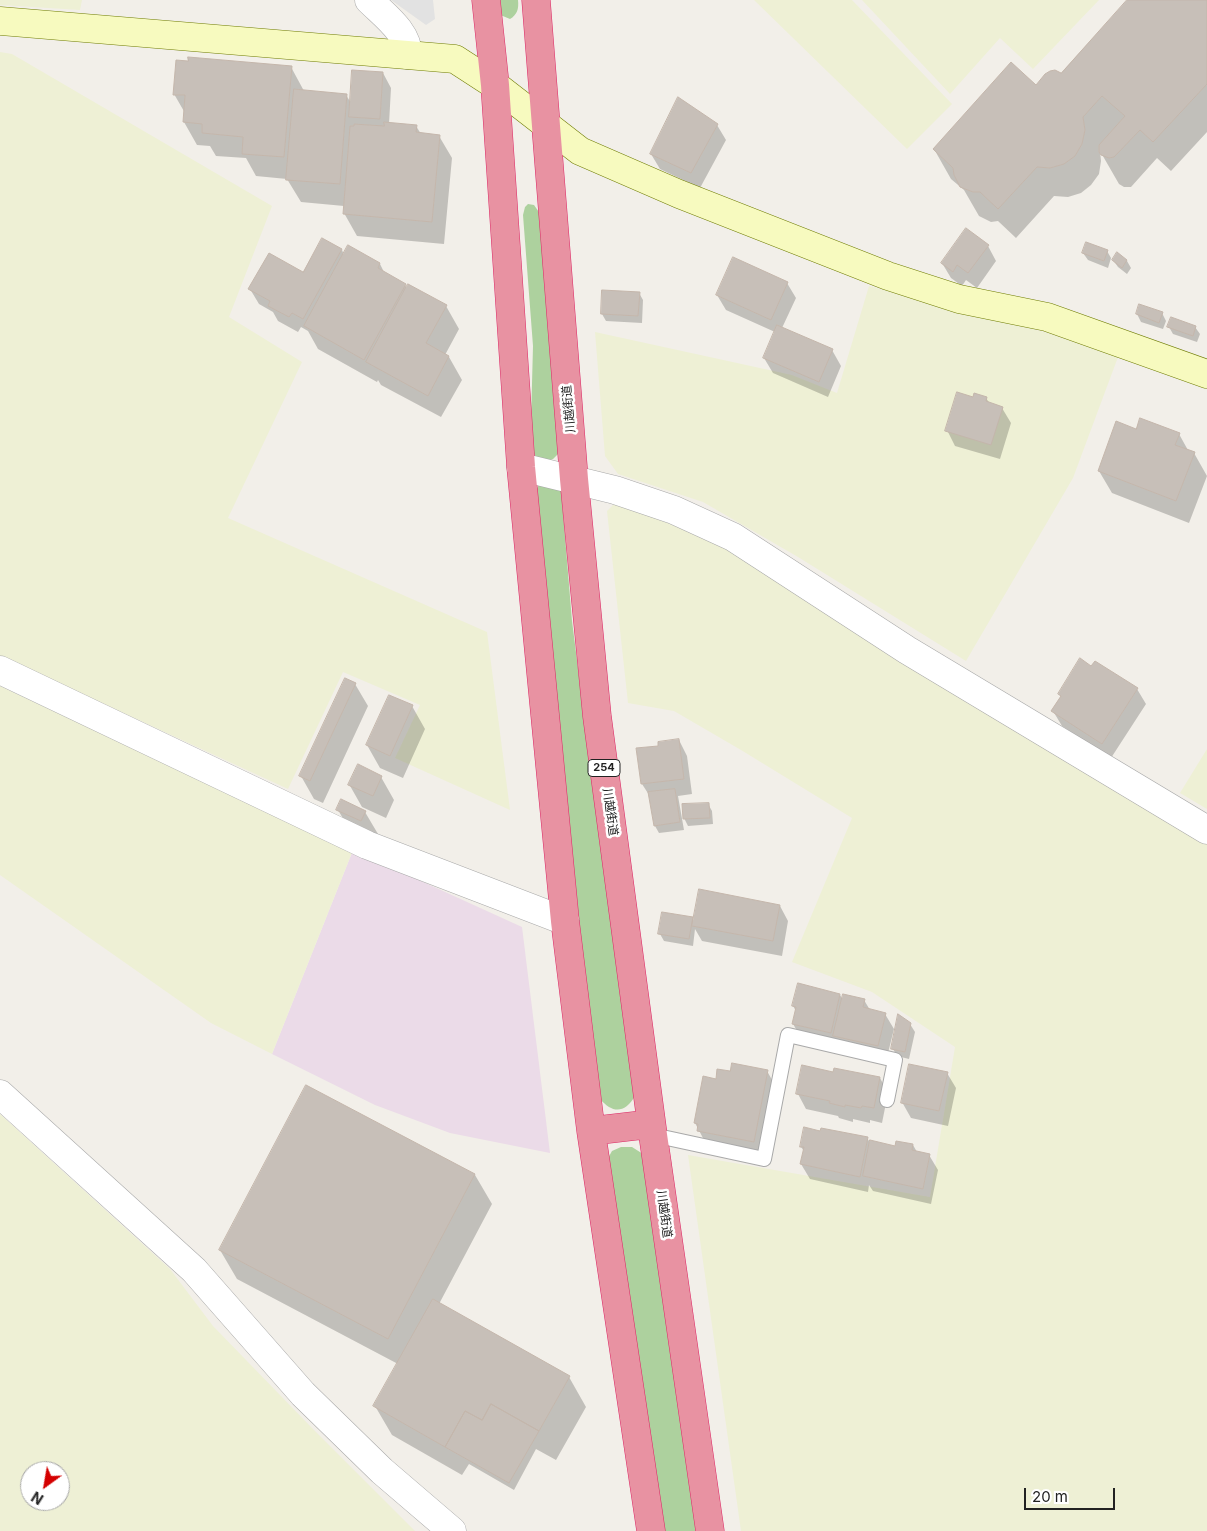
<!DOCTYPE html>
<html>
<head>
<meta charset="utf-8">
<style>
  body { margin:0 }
  #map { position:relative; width:1207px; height:1531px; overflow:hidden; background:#f2efe9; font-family:Inter,sans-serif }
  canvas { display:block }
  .north { position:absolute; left:20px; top:1461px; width:50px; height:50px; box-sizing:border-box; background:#fff; border:1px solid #a7a7a7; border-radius:50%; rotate:212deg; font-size:14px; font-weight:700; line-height:20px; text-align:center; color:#222 }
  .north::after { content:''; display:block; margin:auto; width:18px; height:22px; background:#d40000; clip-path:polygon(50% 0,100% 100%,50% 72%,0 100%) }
  .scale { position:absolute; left:1024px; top:1488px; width:91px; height:22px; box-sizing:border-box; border:2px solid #222; border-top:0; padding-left:6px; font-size:15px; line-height:18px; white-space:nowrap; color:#222; -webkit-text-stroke:4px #fff; paint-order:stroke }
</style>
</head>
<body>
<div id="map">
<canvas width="1207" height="1531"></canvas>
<div class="north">N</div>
<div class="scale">20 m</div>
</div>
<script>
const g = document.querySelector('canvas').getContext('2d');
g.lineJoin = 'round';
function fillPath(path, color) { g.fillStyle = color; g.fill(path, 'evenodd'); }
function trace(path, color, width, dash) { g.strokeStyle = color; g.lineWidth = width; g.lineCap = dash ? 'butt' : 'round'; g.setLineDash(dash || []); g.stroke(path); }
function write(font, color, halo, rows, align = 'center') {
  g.font = font + ' Inter,"Noto Sans JP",sans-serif'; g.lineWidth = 5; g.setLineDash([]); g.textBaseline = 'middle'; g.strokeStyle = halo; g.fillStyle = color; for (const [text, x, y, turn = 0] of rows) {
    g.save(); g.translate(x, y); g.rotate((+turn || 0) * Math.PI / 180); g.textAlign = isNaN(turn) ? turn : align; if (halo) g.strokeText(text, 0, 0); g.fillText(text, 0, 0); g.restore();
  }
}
fillPath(new Path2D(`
  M353,850L522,927L550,1153L450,1133L375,1105L272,1054Z`), '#ebdbe8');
fillPath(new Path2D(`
  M0,0H82L80,10L0,5Z
  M754,0H852L952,104L907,149Z
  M862,0H1099L1033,69L1000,38L950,94Z
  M0,52L12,54L272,206L229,317L302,362L228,518L487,632L510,810L395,758L420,705L343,672L288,789L0,656Z
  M869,286L1048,333L1118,357L1073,478L966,661L798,557L703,502L618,474L605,456L595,332L792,375L837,393Z
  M617,501L721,546L771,575L1207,844V1531H741L688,1155L930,1197L955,1047L872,992L792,962L852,818L741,750L674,711L628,703L607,511Z
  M0,686L353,850L272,1054L211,1023L0,875Z
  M1207,749V809L1180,793Z
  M0,1114L170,1269L213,1326L312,1428L415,1531H0ZM30,1471H60V1501H30Z`), '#eef0d5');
fillPath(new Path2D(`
  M495,0H518C519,9 517,15 510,19L498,14Z
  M528,204L534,205L541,215L559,453L553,459L545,462L537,458L531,451V421L533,346L523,215L525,207Z
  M545,482L561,488L572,621L590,762L635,1096C625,1113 613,1114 600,1099L586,988L535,494L538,486Z
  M621,1147H632L643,1154L697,1531H664L607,1160L612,1151Z`), '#add19e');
fillPath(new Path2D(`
  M391,0H433L435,19L426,25Z`), '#e2e2e2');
fillPath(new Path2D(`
  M1129,0H1207V132L1171,171L1157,158L1131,187H1124L1119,184L1100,151L1101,161L1099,174L1091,185L1081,193L1068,197L1054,196L1016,238L998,221L991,222L979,216L964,190L951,179L934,149L1036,87L1061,74Z
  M291,67L304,91L346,95L351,103L383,73L391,88L389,124L416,126L421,134L439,136L452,158L444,244L357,236L344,213V206L301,202L287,179L256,176L246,158L216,156L210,146L197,145L184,122L185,113L174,94Z
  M717,125L726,140L700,188L660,169L651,154Z
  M988,246L996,261L977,288L966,280L962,286L951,278L942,263Z
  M342,250L344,255L380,264L385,274L405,285L407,288L446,306L459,329L445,355L449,357L462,380L441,417L381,385L378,380L377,382L318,349L308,331L301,327L298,332L278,321L273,312L259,304L250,289L303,273Z
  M1107,251L1111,258L1108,268L1088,260L1083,253Z
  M1117,254L1127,261L1131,268L1127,274L1118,267L1113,260Z
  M787,283L796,298L782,328L832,350L841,366L828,397L773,373L764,358L775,332L726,310L717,295Z
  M639,293L643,300L642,323L606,321L602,314Z
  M1162,313L1166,321L1163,329L1141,322L1137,314Z
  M1169,327H1195L1200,334L1197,342L1173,334Z
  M986,398L990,404L1002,408L1011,423L1000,459L955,446L947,430L974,399Z
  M1137,430L1179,434L1189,452L1194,453L1207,476L1189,523L1112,493L1099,471Z
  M1091,667L1137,689L1146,704L1111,758L1062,726L1053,711L1061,697L1059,694Z
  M355,684L368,706L323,803L314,799L301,776Z
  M412,706L425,729L403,778L380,768L367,745Z
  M679,740L687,756L692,794L678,796L684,830L659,833L655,826L651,798L642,784L659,747Z
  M381,777L394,800L386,818L362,807L349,784Z
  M708,804L712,811L713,824L688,826L684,818Z
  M338,810L365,812L378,834L374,843L351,832Z
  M780,906L788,921L782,956L702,941L695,929L693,946L664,941L660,934L692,918L694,923Z
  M840,995L843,1000H864L870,1010L885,1014L894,1029L886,1061L802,1039L793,1024L796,1011L793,1006Z
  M910,1024L915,1032L909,1059L897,1056L893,1049Z
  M767,1071L780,1094L767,1164L711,1153L695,1123L731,1073Z
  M834,1073L880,1078L888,1093L882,1123L870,1120V1123L853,1119V1122L839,1118L838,1116L806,1109L798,1094Z
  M947,1073L956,1088L948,1126L911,1118L902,1102Z
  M867,1138L871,1144L896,1147L913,1145L917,1152L929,1155L938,1170L931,1204L873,1191L869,1185L868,1192L810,1179L801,1164L804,1151L801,1147Z
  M475,1175L492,1204L439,1304L569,1377L586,1407L556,1460L536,1449L514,1490L469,1464L462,1475L392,1435L375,1406L398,1364L237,1279L220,1250Z`), '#0003');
const building = new Path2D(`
  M1127,0H1207V84L1153,142L1140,130L1114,157L1109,158L1101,155L1099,152V145L1125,116L1102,96L1083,117L1085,130L1082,144L1075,156L1064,164L1050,168L1037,167L998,209L980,192H973L960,187L954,175L953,168L933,149L1011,62L1036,85L1045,74L1050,71L1055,70L1061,73Z
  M188,57L292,66L284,157L242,154L243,137L202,133V124L183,122L185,95H173L176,60L188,61Z
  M352,70L383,72L380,119L349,117Z
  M294,89L347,94L340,184L286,180Z
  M678,97L718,124L691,173L650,154Z
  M384,122L417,125L416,132L440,135L432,222L343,214L350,126H354V124L384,126Z
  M966,228L989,245L968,273L957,265L953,272L941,263Z
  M322,238L342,249L303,319L292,313L289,317L268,306L270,301L248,289L269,253L303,272Z
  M1086,242L1108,250L1104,261L1082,253Z
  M348,245L380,263L378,268L406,284L364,360L304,326Z
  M1117,252L1127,260L1122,268L1112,260Z
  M733,257L788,282L771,320L716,295Z
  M408,284L447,305L426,343L449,356L428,396L366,362Z
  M602,290L640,292L638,316L601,314Z
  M1139,304L1163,312L1159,323L1136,314Z
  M1171,317L1196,326L1193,336L1167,327Z
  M777,325L833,349L819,382L763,358Z
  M957,392L973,397L974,393L987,397L986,401L1003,407L991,445L945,431Z
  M1140,418L1180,433L1175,445L1195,452L1176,501L1098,471L1116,421L1136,429Z
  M1080,658L1091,666L1095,661L1138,688L1102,744L1051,711L1061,696L1058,694Z
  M345,678L356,683L310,781L299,776Z
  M389,695L413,705L390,756L366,745Z
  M679,739L684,779L641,784L636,748L658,746V742Z
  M358,764L382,776L373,796L348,785Z
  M675,789L680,822L654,826L648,792Z
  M341,799L366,811L361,821L336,810Z
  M709,803L710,818L683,819L682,804Z
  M699,889L780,905L773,941L692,926Z
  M662,912L693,917L689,939L658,934Z
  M798,983L840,994L831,1033L792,1024L796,1007L792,1006Z
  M843,994L865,999L863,1007L886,1013L878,1046L833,1036Z
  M898,1014L911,1023L905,1052L891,1049Z
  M732,1063L768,1070L754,1142L697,1131L698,1124L694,1123L703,1076L716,1079L717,1069L730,1071Z
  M909,1064L948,1072L939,1111L901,1103Z
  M802,1065L833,1072L834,1068L880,1077L874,1108L862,1106L861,1108L845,1105V1107L829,1103L830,1101L796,1094Z
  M306,1085L475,1174L388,1339L219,1250Z
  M804,1127L820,1131L821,1128L868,1137L860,1177L800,1164L804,1147H800Z
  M870,1140L895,1146L896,1141L913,1144L912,1150L930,1154L923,1189L863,1176Z
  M433,1299L570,1376L539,1431L491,1404L482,1420L465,1411L445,1447L373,1406Z
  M491,1404L539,1431L509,1483L445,1447L465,1411L482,1420Z`);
fillPath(building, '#c7bfb8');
trace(building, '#c4b6ab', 1);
const lane = new Path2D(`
  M653,1135L764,1159L788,1035L895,1060L887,1100`);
const street = new Path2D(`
  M369,0C385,16 408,32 408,55
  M521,467L615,490L674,510L733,537L907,650L1207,830
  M0,670L367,845L565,921
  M0,1094L194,1270L303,1394L382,1471L452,1531`);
const secondary = new Path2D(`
  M0,21L455,59L495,85L580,151L679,194L888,276L959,299L1047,317L1207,374`);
const highway = new Path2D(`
  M486,0L495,85L521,467L565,921L591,1131L651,1531
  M536,0L574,479L597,716L653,1135L710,1531
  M591,1131L651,1124`);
trace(lane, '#a9a9a9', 16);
trace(street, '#a9a9a9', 29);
trace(secondary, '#707d05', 29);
trace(highway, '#dc2a67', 29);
trace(lane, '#fff', 14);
trace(street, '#fff', 28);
trace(secondary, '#f7fabf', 28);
trace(highway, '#e892a2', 28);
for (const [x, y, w] of [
  [604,768,32]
]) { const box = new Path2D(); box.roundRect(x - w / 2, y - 8.5, w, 17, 4); g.fillStyle = '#fff'; g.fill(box); trace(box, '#222', 1); }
write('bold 11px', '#222', null, [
  ["254",604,768]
]);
write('12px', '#222', '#fff', [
  ["川越街道",569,409,-95],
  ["川越街道",610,812,82],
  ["川越街道",664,1214,82]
]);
</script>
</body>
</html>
